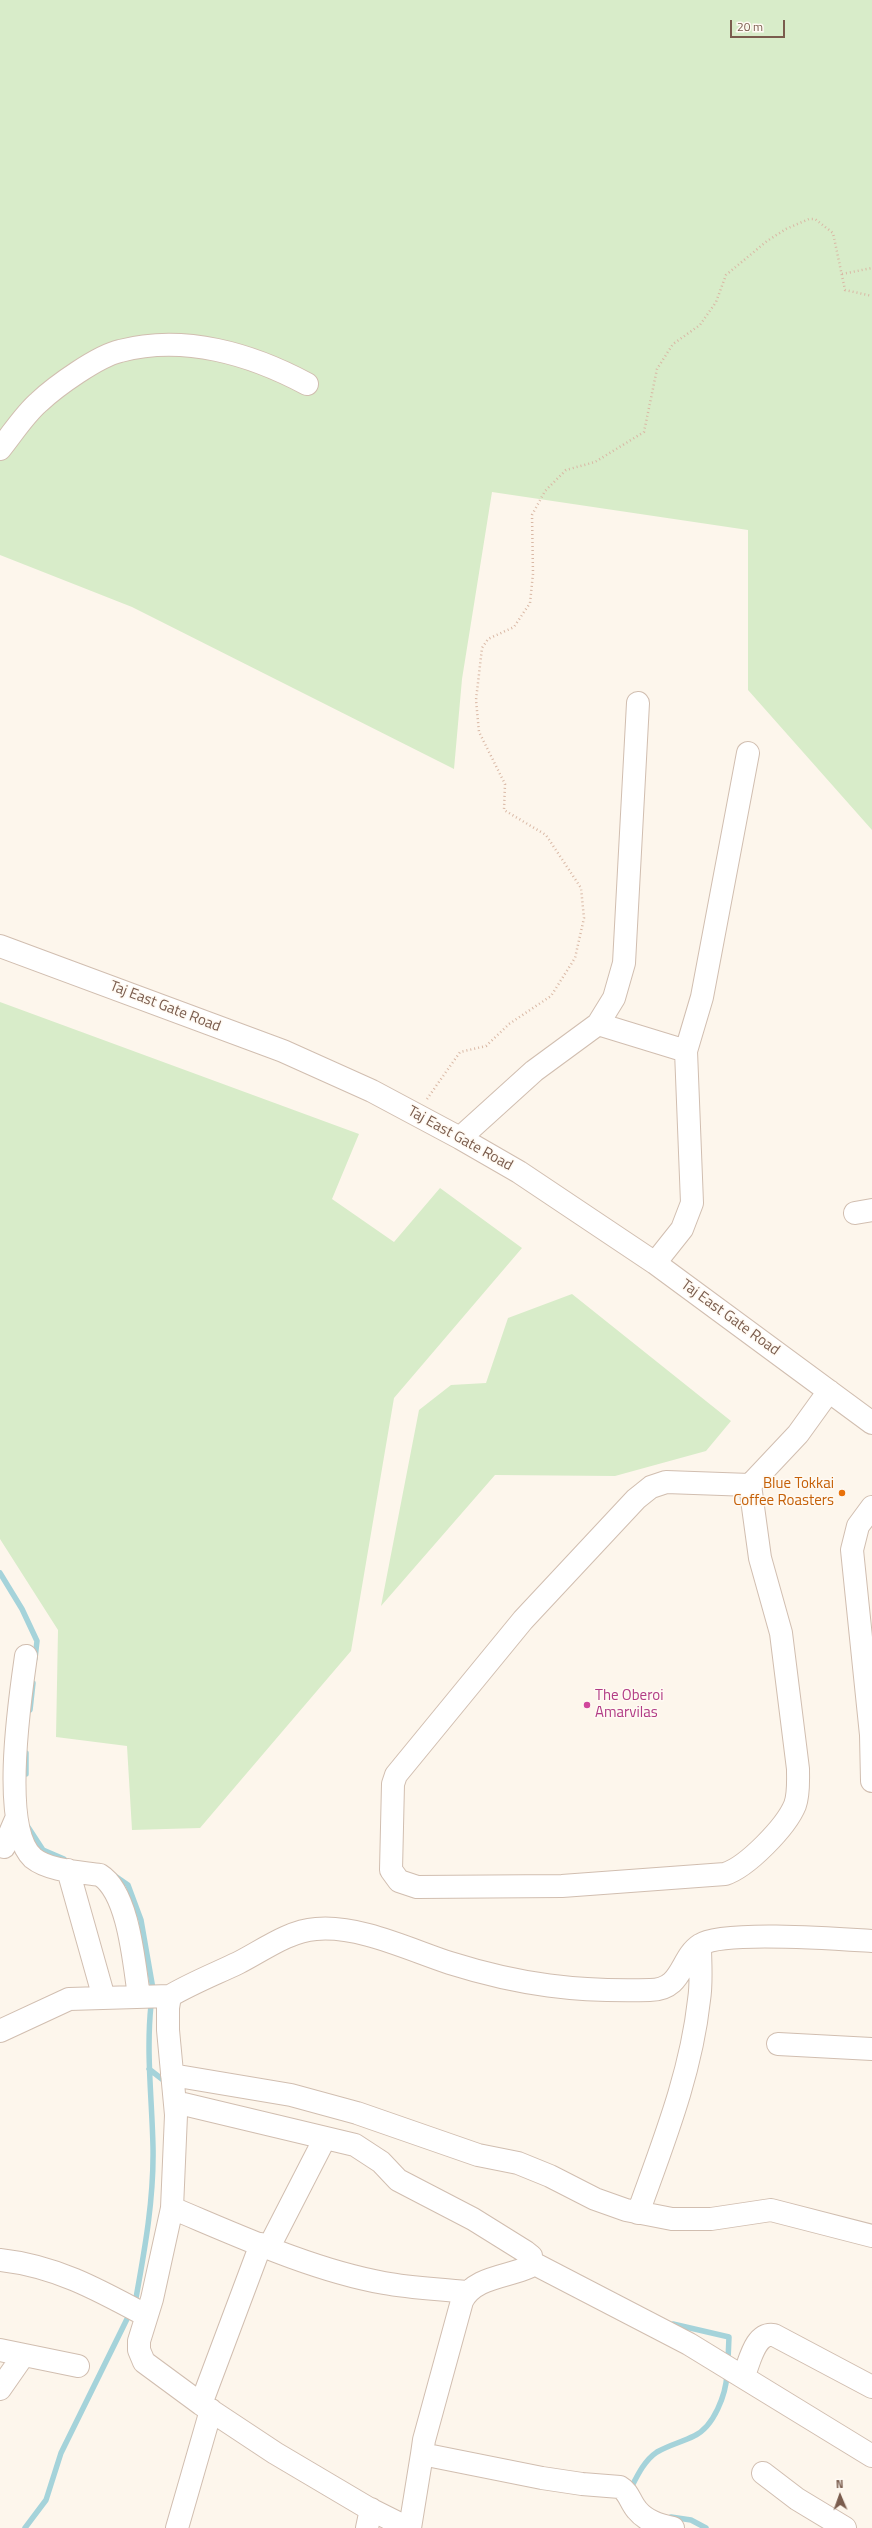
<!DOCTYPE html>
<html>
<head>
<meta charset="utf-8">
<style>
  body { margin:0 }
  #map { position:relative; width:872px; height:2528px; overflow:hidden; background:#fdf6ec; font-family:"Titillium Web",sans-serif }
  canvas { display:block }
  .north { position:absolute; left:820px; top:2476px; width:40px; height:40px; -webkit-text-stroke:3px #fffaf3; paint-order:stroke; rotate:358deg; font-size:11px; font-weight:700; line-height:16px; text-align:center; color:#7a5c4d }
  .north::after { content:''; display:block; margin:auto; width:14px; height:18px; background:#7a5c4d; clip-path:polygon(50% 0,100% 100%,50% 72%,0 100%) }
  .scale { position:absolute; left:730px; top:20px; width:55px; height:18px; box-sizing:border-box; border:2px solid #7a5c4d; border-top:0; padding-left:5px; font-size:12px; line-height:14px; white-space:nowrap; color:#7a5c4d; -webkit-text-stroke:3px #fffaf3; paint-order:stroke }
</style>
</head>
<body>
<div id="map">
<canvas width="872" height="2528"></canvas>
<div class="north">N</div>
<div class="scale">20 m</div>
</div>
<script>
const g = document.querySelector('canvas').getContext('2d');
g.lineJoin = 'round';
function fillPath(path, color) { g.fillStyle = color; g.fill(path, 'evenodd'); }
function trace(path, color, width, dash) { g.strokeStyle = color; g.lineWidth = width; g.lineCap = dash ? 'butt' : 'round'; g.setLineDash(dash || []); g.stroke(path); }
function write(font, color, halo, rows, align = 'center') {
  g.font = font + ' "Titillium Web",sans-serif'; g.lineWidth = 3; g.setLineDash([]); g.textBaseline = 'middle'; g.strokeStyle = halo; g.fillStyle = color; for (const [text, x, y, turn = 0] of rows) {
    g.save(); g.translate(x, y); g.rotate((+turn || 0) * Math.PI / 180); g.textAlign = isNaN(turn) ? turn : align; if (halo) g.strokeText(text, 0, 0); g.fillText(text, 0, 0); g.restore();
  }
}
fillPath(new Path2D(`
  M0,0H872V830L748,690V530L492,492L462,679L454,769L132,607L0,555Z
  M0,1002L359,1134L332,1199L394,1242L440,1188L522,1248L394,1398L351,1651L200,1828L132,1830L127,1746L56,1737L58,1630L0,1539Z
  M572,1294L731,1421L706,1451L615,1476L495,1475L381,1606L419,1410L451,1385L486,1383L508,1318Z`), '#d8ecc9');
trace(new Path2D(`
  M0,1573L22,1609L37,1641L35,1659
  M30,1710L33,1683
  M26,1774V1753
  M28,1827L43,1850L64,1859
  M115,1876L128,1885L141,1920L153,1989
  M149,2069L167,2083
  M136,2298C145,2248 154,2198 153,2147C152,2099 146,2053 151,2005
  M673,2324L729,2337L728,2360
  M633,2491L632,2486C638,2474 645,2460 657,2452C669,2445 682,2442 694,2436C714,2427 726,2394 727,2374
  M671,2517L691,2520L706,2528
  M25,2528L46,2500L61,2453L127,2319`), '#a5d3da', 5.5);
const minor = new Path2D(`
  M0,449C13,433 24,415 39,402C56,386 98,356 120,351C184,334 251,354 307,384
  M0,946L283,1051L372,1091L460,1138L519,1172L655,1263L872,1423
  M598,1024L686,1051
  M460,1138L534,1071L598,1024L614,998L624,963L638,703
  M855,1213L872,1210
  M655,1263L682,1229L692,1203L686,1051L702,997L748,753
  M750,1485L760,1558L781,1633L798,1769C798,1781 799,1794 795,1805C786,1827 747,1867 725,1874L562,1886L417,1887L399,1881L391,1870L393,1784L396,1775L523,1620L636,1499L651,1487L666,1482L750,1485L798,1434L829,1391
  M872,1507L858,1526L852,1550L871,1735L872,1781
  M26,1656C20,1698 0,1828 33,1858C49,1871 80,1872 100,1875C129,1893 134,1964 139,1996
  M4,1847L16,1819
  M68,1870L104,1998
  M0,2031L69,1999L170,1996
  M778,2044L872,2049
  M172,2075L291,2095L357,2113L478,2155L518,2163L550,2176L595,2199L626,2210L672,2219H711L771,2210L872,2236
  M175,2102L355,2145L381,2162L398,2180L473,2219L526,2252L531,2256L529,2267C507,2277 474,2277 462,2301L424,2440L422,2454L542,2478L582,2484L620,2487C629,2492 630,2502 637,2510C646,2521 659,2525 673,2528
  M172,2208C239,2236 312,2270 384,2283C411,2288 439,2289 466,2292
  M638,2213C663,2143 691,2074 699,2000C702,1982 700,1963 700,1945
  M269,2247L325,2138
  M0,2260C55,2266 97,2289 145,2315
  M531,2262L689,2344L872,2456
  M0,2350L78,2366
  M744,2375C750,2361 755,2332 774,2335L872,2387
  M0,2389L23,2356
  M201,2404L261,2244
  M763,2473L797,2499L845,2528
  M177,2528L211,2410
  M367,2528L371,2509
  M408,2528L368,2508L275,2453L201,2404L144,2362L139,2350V2341L152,2299L172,2208L176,2115L168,2030V2008L170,1996C192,1983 215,1974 238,1963C262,1951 288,1931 316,1929C359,1925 410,1950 450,1963C520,1985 577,1992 650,1990C683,1990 680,1958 700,1945C722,1930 841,1939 872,1941
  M410,2528L422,2454`);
trace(minor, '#d1beb0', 24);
trace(new Path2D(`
  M842,274L872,268
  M427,1099L460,1052L486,1046L509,1024L551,996L575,958L584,918L581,888L546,835L504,810L505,784L479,732L476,700L482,648L488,639L514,627L530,603L533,574L532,515L545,491L566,470L595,462L644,432L657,369L673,344L700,325L716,302L726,275L767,241L786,229L809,219H815L833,233L845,290L872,296`), '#d9b8a5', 2.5, [1, 3]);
trace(minor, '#fff', 22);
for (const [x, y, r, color] of [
  [842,1493,4,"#e8710a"],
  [587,1705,4,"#d1479c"]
]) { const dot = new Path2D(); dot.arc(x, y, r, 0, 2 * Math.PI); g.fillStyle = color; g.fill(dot); trace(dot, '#fffaf3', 1.5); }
write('15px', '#7a5c4d', '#fffaf3', [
  ["Taj East Gate Road",165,1007,21],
  ["Taj East Gate Road",460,1139,29],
  ["Taj East Gate Road",730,1318,36]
]);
write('15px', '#c56008', '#fffaf3', [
  ["Blue Tokkai",834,1484],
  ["Coffee Roasters",834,1501]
], 'right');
write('15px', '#b23c85', '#fffaf3', [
  ["The Oberoi",595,1696],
  ["Amarvilas",595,1713]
], 'left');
</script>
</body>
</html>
